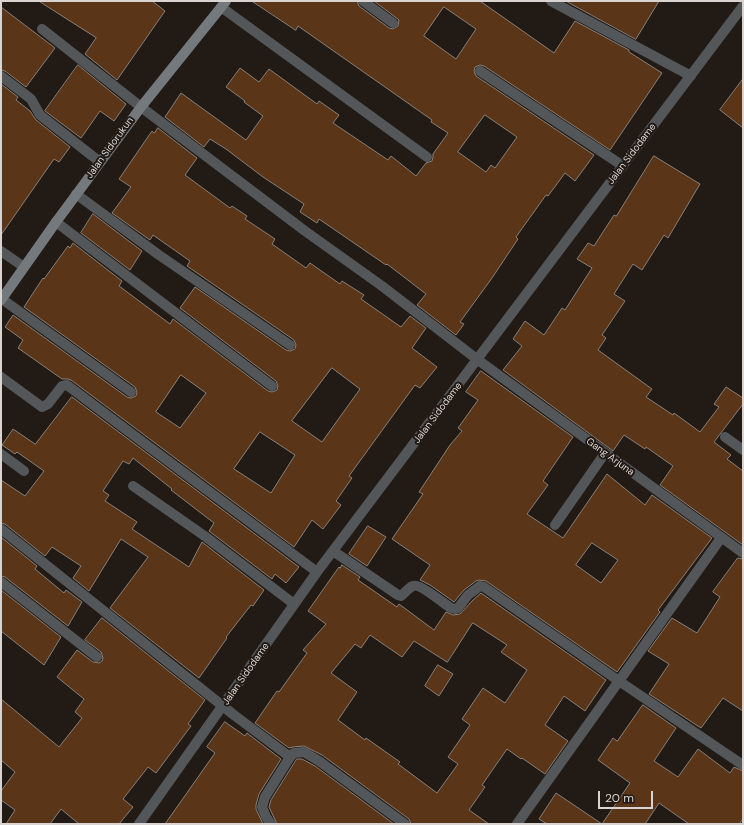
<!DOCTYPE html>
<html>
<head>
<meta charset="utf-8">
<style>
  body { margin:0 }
  #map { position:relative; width:744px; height:825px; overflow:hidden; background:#211a15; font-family:"DM Sans",sans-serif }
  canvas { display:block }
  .frame { position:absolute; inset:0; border:2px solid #d9d4d1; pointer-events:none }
  .scale { position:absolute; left:598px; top:791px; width:55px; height:18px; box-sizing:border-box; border:2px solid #d9d4d1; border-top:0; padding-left:5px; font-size:12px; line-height:14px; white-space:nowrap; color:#d9d4d1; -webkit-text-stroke:3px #211a15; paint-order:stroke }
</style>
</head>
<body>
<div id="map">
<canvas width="744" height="825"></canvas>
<div class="frame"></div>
<div class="scale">20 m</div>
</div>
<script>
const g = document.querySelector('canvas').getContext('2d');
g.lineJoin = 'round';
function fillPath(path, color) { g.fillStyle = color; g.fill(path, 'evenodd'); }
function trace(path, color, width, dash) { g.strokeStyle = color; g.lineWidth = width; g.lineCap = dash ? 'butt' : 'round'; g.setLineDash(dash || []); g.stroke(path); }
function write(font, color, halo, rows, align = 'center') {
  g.font = font + ' "DM Sans",sans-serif'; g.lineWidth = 4; g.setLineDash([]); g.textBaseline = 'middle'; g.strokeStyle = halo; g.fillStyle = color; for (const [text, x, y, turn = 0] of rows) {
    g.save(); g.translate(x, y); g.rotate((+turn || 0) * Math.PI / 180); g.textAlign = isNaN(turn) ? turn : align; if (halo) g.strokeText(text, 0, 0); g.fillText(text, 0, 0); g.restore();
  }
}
const building = new Path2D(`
  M39,1H152L165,11L117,80L85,54L96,38Z
  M252,1H357L359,6L389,28L393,29L398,26L399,20L374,1H480L554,53L575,21L629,50V52L662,73L610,150L484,66L480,65L475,67L474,71L476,76L594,155L575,181L565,173L548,196L546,195L516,237L518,239L492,278L460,322L464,324L456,335L417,305L426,294L387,264L386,265L319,219L317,223L300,212L304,204L263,177L226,149L210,139L204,147L165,117L181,93L246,140L263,116L244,102L245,101L226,87L240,68L259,82L269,69L317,104L319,101L339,115L333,123L388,160L391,156L416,176L426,163L432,161L433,157V154L448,133L431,122L432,120L298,26L296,30ZM444,7L476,29L456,59L424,36ZM485,115L517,137L495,168L491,165L486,172L458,152Z
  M566,1H659L636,39Z
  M1,7L55,48L26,87L5,71L1,70Z
  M78,65L126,104L114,121L100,111L81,138L45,111Z
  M743,79V128L720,110Z
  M1,84L18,97L16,100L30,111L36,120L70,147L59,162L54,159L1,235Z
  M158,128L197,158L185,175L230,208L232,206L247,216L245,219L275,239L272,244L306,268L310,263L340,284L342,281L364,295L361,299L401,327L410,316L426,328L412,348L437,367L420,388L415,385L349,476L352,478L336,501L341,505L323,529L312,520L294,547L71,380L68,379H62L18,348L23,340L5,327L13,315L127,397L131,398L136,396L137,392L135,387L24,307L43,278L44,279L68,246L70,248L73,243L122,281L119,286L170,324L173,319L268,391L272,392L277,390L278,386L276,381L180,308L195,287L286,350L290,351L295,349L296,345L294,340L187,266L190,261L153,235L150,240L112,213L131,187L119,179L152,131L154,133ZM332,368L360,389L322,442L292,421ZM181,375L206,393L180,428L156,412ZM260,432L295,455L271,493L234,469Z
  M654,156L700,184L668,238L664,235L642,270L633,264L614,294L625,301L602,335L606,338L598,350L652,389L646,397L673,415L674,413L700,432L719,407L714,404L726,387L743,398V404L714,442L731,455L727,459L743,471V545L660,485L673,466L646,447L645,449L624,435L613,451L503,370L522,346L513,339L525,321L544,335L562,308L565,310L592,268L577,259L588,243L594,246L614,215L616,216Z
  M93,214L142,251L130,270L81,233Z
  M481,371L573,437L543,481L548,485L527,514L563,538L607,474L645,505L652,495L712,538L658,610L660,612L617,672L486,581L479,580L476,581L464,590L454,602L430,585L420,580L430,565L392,539L423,494L419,492L450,445L462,431L458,428L478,400L466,392ZM592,543L618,560L601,583L576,565Z
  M72,397L299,567L286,583L275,574L272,579L209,531L214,523L171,490L172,489L133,458L129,464L123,461L103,491L109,495L105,501L137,522L132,529L189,567L202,542L264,590L253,606L251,605L226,637L227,638L199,678L110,608L148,557L121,539L89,591L73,578L81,566L52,547L45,556L5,524L1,523V480L25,496L44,471L17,452L15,454L2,445L13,429L35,444Z
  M368,526L386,537L367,566L349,554Z
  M1,537L37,566L35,569L64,593L66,590L82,602L68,626L5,577L1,576Z
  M738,558L743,559V711L723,698L701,728L649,694L669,664L648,651L672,618L697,633L720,597L713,592Z
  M342,565L360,577L358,580L397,607L399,604L434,630L446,612L453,615L460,614L473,600L481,593L606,680L585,711L564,696L545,725L568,741L545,774L522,758L521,759L507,749L482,785L485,787L469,810L489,824H411L409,819L322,755L304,746L293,747L289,748L255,723L277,691L279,692L307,653L303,650L326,624L308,611L339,567L340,568ZM473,623L507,645L501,652L527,670L505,703L483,688L462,719L470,725L448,757L458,764L437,793L398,764L400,762L366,738L365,740L338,720L357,692L331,673L355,644L361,648L370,635L402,657L414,641L447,662Z
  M1,590L61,637L44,665L1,631Z
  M102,618L205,700L188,724L191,726L156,773L148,767L123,799L133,807L119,824H79L61,809L50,824H6L15,810L1,800V791L15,772L1,760V699L59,747L82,718L75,712L84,699L57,677L77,650L93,662L99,663L102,661L103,658L101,652L85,640Z
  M438,665L453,674L439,696L425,686Z
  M643,705L676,728L654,761L678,777L698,749L730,773L734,767L743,771V819L739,824H689L659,803L645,824H547L539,819L556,793L602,824L630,783L598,760L613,738L617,741Z
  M225,722L245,736L247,733L281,759L259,794L256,805V809L263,824H165L215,753L207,747Z
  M297,759H302L315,766L394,824H277L269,807L271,800Z`);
fillPath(building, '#5b3517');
trace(building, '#888079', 1);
trace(new Path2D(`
  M363,1L393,23
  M551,1L691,76
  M221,7L427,157
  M42,29L141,107L305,231L382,286L478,360L743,553
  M480,71L623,166
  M1,76L31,99L40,115L100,162
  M76,194L159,255L290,345
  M56,222L272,386
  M1,251L24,267
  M2,299L131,392
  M1,377L42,407L48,404L62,386L67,385L148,446L317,572
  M725,437L743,450
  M1,454L24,471
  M133,486L206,537L294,604
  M555,525L605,453
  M1,529L234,715L290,757
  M333,551L398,595L401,596C405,593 408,588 413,586C420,583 444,604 451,608L455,609L458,608L468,595L480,586L484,587L619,681L743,765
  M1,582L97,657
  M139,824L317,572L743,6
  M271,824L266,817L262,807L265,797L290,757L294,753L304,752L319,761L405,824
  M517,824L721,538`), '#54575a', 10);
trace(new Path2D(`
  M1,300L56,222L141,107L226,1`), '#74797e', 10);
write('10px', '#d9d4d1', '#211a15', [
  ["Jalan Sidorukun",110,148,-54],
  ["Jalan Sidodame",632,154,-53],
  ["Jalan Sidodame",438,413,-53],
  ["Gang Arjuna",610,457,36],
  ["Jalan Sidodame",246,674,-55]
]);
</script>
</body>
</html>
